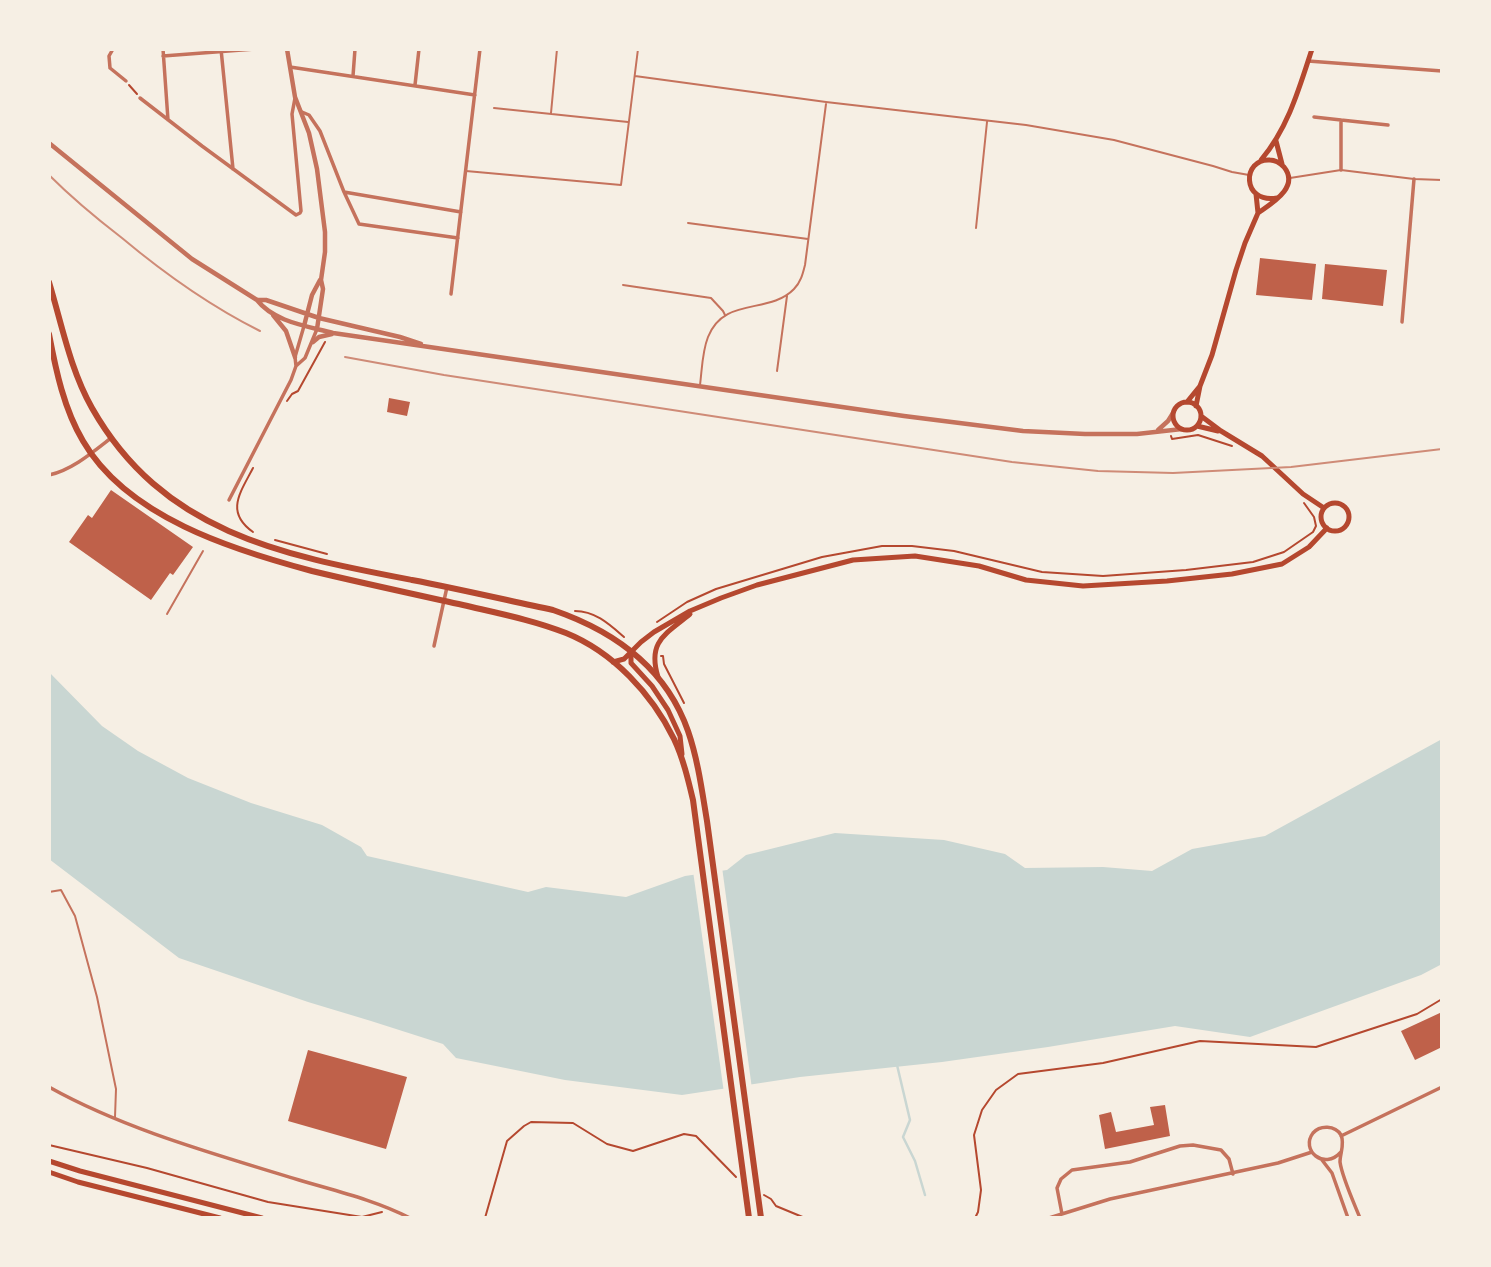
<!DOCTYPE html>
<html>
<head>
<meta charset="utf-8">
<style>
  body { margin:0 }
  #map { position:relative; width:1491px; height:1267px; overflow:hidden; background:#f6efe4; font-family:Figtree,sans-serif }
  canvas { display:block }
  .frame { position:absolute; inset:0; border:51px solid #f6efe4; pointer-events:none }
</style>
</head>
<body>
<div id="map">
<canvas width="1491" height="1267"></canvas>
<div class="frame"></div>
</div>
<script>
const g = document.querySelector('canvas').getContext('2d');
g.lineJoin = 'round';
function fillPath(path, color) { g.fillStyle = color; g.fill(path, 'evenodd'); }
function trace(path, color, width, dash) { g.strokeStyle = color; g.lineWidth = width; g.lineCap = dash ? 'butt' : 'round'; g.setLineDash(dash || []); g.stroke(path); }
fillPath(new Path2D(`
  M49,672L102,726L138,751L188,778L251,803L322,825L361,847L367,856L528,892L546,887L626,897L685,876L727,870L746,855L835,833L944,840L1005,854L1025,868L1103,867L1152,871L1192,849L1265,836L1442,739V964L1421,975L1250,1037L1175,1026L1048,1047L942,1062L800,1077L682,1095L565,1080L456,1058L443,1044L371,1021L308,1002L179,958L49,859Z`), '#c9d6d2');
fillPath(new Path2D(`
  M722,867L752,1089L724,1093L693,871Z`), '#f6efe4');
trace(new Path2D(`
  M897,1065L910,1120L903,1137L915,1161L925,1195`), '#c9d6d2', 2.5);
fillPath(new Path2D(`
  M1260,258L1316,264L1312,300L1256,295Z
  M1325,264L1387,270L1383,306L1322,299Z
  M389,398L410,402L407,416L387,412Z
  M111,490L193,547L173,575L170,573L151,600L69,542L88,515L92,518Z
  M1442,1012V1047L1415,1060L1401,1031Z
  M308,1050L407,1077L386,1149L288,1121Z
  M1165,1105L1170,1136L1105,1149L1099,1115L1111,1112L1116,1132L1154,1125L1150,1107Z`), '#bf614a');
trace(new Path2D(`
  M129,85L137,94
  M287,401L292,394L298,391L325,342
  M1171,436L1172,439L1198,435L1232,446
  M253,468C240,493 225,512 253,532
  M275,540L327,554
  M575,611C595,611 609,624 624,637
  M657,622L687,602L716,589L822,557L882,546H912L954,551L1042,572L1103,576L1186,570L1253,562L1284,552L1313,532L1316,526L1314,517L1304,503
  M661,656H663L664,664L684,703
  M49,1145L147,1168L268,1202L362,1217L382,1212
  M764,1195L771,1199L776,1206L805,1218
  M485,1218L507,1141L524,1126L531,1122L573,1123L607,1144L633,1151L684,1134L696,1136L736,1177
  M975,1218L978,1212L981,1190L974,1135L982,1110L996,1090L1018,1074L1103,1063L1200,1041L1316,1047L1417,1014L1442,999`), '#b5482f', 2);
trace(new Path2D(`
  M635,76L826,102L1026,125L1114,140L1213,166L1232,172L1249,175
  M494,108L628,122
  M551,113L557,49
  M466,171L621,185L638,49
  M1290,178L1341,170L1414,179L1442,180
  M688,223L808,239
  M976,228L987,122
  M623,285L711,298L723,311L725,315
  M777,371L787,296
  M700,385C702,370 702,352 708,337C724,296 769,315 794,289C801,282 803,273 805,265L826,104
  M167,614L203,551
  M49,892L61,890L75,916L97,997L116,1089L115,1117`), '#c5725c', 2);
trace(new Path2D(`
  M113,49L109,56L110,68L126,81
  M163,49L168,120
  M221,49L233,169
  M163,56L255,49
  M1308,61L1442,71
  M290,67L475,95
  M353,76L355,49
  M415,85L419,49
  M140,98L202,146L296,215L300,213L301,211L292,114L295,98
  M302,112L309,115L320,131L344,192L359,224L458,238
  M1314,117L1341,120V170
  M1341,120L1388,125
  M344,192L461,212
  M451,294L480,49
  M1402,322L1414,179
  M296,366L295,357L304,326
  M49,475C72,470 93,452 111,438
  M229,500L291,380L296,366L305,358L317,329
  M434,646L447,587
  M49,1087C126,1130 215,1154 299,1180C336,1191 375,1200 410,1218
  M1341,1136L1442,1087
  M1341,1152C1324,1171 1300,1150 1313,1133C1320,1125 1335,1125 1341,1135C1345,1144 1340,1153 1340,1162C1342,1177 1354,1203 1360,1218
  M1322,1160L1332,1173L1348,1218
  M1062,1214L1057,1188L1061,1179L1072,1170L1130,1162L1180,1146L1193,1145L1221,1150L1229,1159L1233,1174
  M1049,1218L1110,1199L1278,1163L1312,1152`), '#c5725c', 3.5);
trace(new Path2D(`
  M287,49L295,97L309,133L317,169L325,232V252L321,280L323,289L317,329
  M49,143L192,259L257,300C274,322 307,326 333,333L904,416L1023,431L1085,434H1137L1182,429
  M258,300H266L319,318L400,337L421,344
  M273,315L286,331L295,357
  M304,326L312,295L320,280
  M313,342L319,337L332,334
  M1158,430L1168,421L1173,413`), '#c5725c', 4.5);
trace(new Path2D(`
  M1276,141L1282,164
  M1261,160C1288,128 1299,89 1312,49
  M1258,213C1272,203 1300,187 1284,167C1280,163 1276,160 1270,160C1242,158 1241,204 1277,198
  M1187,402L1200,386
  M1173 416a14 14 0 1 1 28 0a14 14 0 1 1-28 0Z
  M1196,406L1200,386L1212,355L1236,270L1245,243L1258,213L1256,194
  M1201,416L1221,431L1262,456L1303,494L1324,508
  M1197,426L1218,431
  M1321 517a14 14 0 1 1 28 0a14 14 0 1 1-28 0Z
  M631,654V663L652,686L668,710L680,736L682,754
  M613,662L624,659L641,642L654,632L690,611L721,598L757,585L853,560L915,556L979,566L1026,580L1083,586L1167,581L1232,574L1282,564L1309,547L1327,528
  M658,677C647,641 666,634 690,614`), '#b5482f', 5);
trace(new Path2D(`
  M49,1161L80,1171L262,1218
  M49,1172L78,1182L220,1218`), '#b5482f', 5);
trace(new Path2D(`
  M49,282C62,325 70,369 92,408C163,533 282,555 412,580C459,589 506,600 553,610C614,631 666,668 688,731C698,760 702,791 707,821L761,1218
  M49,334C56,371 64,409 83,441C127,517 233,550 312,571C362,583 413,594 463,605C497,613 533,620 566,633C613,652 652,694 674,739C683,758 688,779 693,800L749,1218`), '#b5482f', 6);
trace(new Path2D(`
  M49,175C72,198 96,218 122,238C165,274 210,306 260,331
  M345,357L444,375L1012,462L1098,471L1173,473L1291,467L1442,449`), '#cf8b77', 2);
</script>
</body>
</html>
